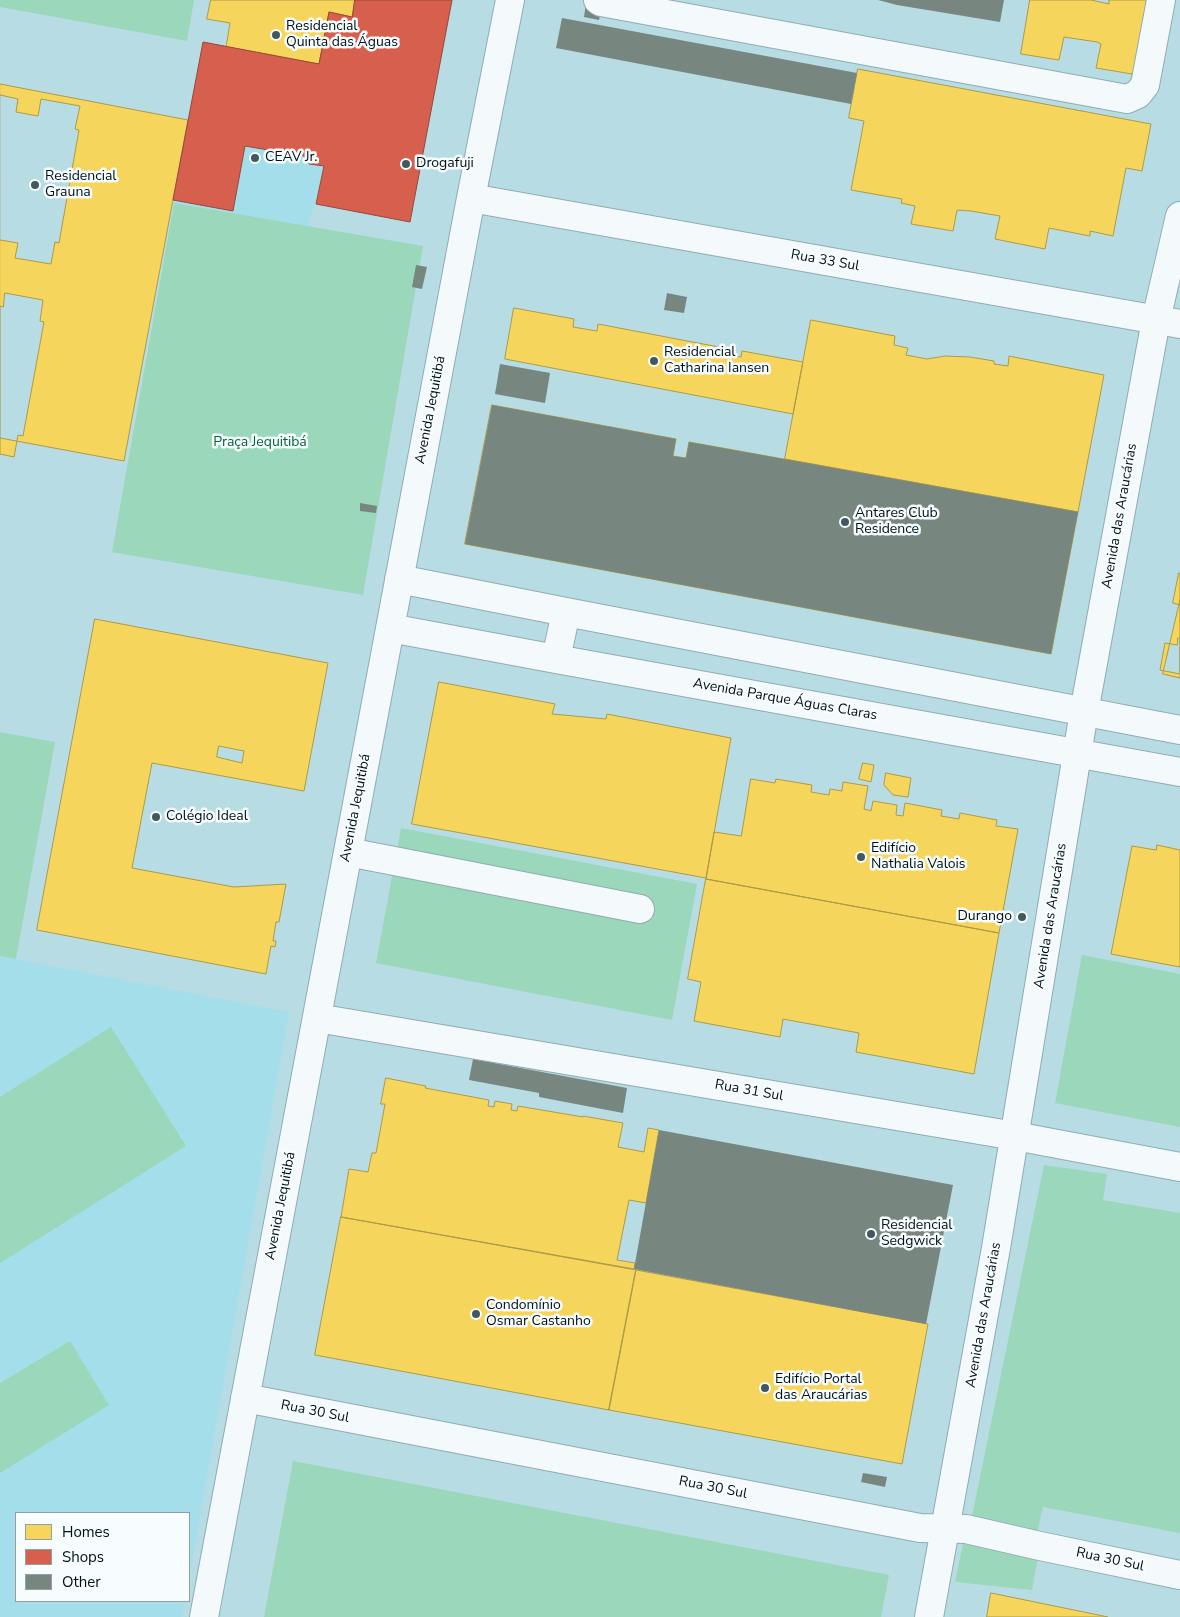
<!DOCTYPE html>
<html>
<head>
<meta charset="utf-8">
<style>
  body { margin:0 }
  #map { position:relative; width:1180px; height:1617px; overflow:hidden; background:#b8dce4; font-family:"Nunito Sans",sans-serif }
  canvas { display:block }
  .legend { position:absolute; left:15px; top:1512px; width:175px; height:90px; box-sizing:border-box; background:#f7fdfe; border:1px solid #949fa1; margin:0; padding:6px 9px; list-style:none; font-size:15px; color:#001116 }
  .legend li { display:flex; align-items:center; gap:10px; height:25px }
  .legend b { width:25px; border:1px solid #949fa1 }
</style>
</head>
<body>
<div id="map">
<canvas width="1180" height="1617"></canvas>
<ul class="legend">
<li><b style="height:14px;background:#f6d55c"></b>Homes</li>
<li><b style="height:14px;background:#d6604d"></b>Shops</li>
<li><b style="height:14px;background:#788680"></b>Other</li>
</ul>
</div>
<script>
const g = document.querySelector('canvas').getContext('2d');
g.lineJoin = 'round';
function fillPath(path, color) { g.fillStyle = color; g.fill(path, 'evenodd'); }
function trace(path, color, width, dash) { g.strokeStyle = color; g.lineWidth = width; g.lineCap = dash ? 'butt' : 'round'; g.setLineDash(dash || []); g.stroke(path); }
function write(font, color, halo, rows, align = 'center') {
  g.font = font + ' "Nunito Sans",sans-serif'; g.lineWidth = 5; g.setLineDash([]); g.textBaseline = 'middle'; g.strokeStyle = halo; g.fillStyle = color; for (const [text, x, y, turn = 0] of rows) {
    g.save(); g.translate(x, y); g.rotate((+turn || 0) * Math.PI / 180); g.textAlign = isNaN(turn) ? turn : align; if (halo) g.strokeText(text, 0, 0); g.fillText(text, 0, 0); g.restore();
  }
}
fillPath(new Path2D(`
  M195,89L341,113L308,226L174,203Z
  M0,956L289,1012L189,1578V1513H16V1601H185L182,1617H0Z`), '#a4deea');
fillPath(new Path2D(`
  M0,0H194L187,41L0,7Z
  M174,203L423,246L363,595L112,552Z
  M0,732L55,742L16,959L0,956Z
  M401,828L697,884L672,1020L376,963Z
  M1082,955L1180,974V1127L1055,1103Z
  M111,1027L186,1146L0,1263V1097Z
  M1044,1165L1107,1174L1103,1200L1180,1213V1533L1043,1507L1037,1533L971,1521Z
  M70,1341L109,1405L0,1473V1383Z
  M293,1461L889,1575L881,1617H264Z
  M966,1529L1040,1546L1032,1590L955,1582Z`), '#9ad7bb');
const homes = new Path2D(`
  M211,0H355L352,17L329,12L319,64L226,47L230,23L207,19Z
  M1030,0H1091L1109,4V0H1150L1136,76H1132V74L1096,68L1101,44L1097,42L1064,37L1059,60L1021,54Z
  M858,69L1151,124L1142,171L1126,168L1113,236L1090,231V236L1049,228L1045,249L995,239L1000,216L971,211L957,210L953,231L911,224L915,206L901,203L902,199L851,190L864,121L849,118Z
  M0,84L188,120L124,461L0,438Z
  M0,95L18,99L16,112L38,116L41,99L80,106L75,129L79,130L59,243L55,242L51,264L15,258L18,243L0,240Z
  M5,293L43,300L40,321L44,322L23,436L18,435L14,457L0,454V306L3,307Z
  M514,308L574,319L573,327L597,331L598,324L719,347L718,353L741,357L742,351L803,362L793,414L505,359Z
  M811,320L895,336L894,345L908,348L906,355L927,359L945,356L970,357L994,361V364L1008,366L1009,356L1104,375L1078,512L785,459Z
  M492,405L676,439L673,456L686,458L689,442L1078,512L1051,654L465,544ZM517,428L628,451L607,555L496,532Z
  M1179,573H1180V605L1173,603Z
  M1180,600V678L1163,674Z
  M95,619L328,663L304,791L152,763L132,868L234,887L286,884L279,922H276L273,941H276L275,947L271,946L266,974L37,930ZM219,746L244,751L242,763L217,757Z
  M1178,638H1180V674L1160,670L1165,643L1177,645Z
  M439,682L555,704L552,714L606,719L607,714L731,738L706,878L412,824Z
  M863,763L874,765L871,782L859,779Z
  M886,773L911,778L908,797L893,795L884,785Z
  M751,779L775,783L776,779L812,785L811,792L829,795L830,789L842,791L843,782L868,786L864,809L871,811L873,801L897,805L896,815L903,816L905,803L942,810L941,816L959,819L960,813L997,820L996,826L1018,829L999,933L706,879L714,832L741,836Z
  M1157,845L1180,850V967L1111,954L1132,846L1156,850Z
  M706,879L999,933L974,1074L856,1052L859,1033L783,1019L780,1037L694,1021L701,982L688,979Z
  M386,1078L426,1086L425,1088L489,1100L488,1106L494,1107L495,1101L512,1104L511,1110L517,1111L518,1106L583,1117V1116L623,1123L618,1147L644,1152L648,1128L659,1130L646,1203L629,1200L617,1260L635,1263L634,1269L341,1217L349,1169L368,1172L372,1153H376L385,1104H381Z
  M679,1151L774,1170L757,1256L662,1238Z
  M829,1180L928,1198L912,1287L814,1270Z
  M341,1217L636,1270L609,1410L315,1355Z
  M636,1270L928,1324L902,1464L609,1410Z
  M991,1593L1108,1617H987Z`);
fillPath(homes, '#f6d55c');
trace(homes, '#ac9a47', 1);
const shops = new Path2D(`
  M355,0H452L410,222L316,204L324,166L309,164L310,157L245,146L233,211L173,200L203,42L319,64L329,12L352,17Z`);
fillPath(shops, '#d6604d');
trace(shops, '#96483c', 1);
fillPath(new Path2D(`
  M878,0H1004L1000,22L897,5Z
  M586,3L602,6L599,20L584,17Z
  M562,18L857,73L851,104L556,48Z
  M416,265L427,267L422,289L412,287Z
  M667,293L687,297L684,313L664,310Z
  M500,364L550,373L545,403L495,394Z
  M492,405L676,439L673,456L686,458L689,442L1078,512L1051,654L465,544Z
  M360,503L377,506L376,513L360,511Z
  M473,1059L627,1088L623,1113L539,1097V1093L469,1080Z
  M659,1130L953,1185L926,1324L634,1269Z
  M863,1473L887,1477L885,1487L861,1482Z`), '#788680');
const minor = new Path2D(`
  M598,0L601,2L1127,99L1138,94L1145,85L1161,0
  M471,198L1180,324
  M399,579L566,612L1180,730
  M390,628L556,659L1180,772
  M556,659L566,612
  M348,852L640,909
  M317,1018L1015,1136L1180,1167
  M245,1398L920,1528L966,1529L1040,1546L1180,1575
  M204,1617L471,198L510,0`);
const major = new Path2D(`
  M929,1617L996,1248L1084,712L1156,320L1180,216`);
trace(minor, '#90acb2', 30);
trace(major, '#90acb2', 30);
trace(minor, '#f4fafb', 28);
trace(major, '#f4fafb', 28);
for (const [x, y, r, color] of [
  [276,35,5,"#40585e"],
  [255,158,5,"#40585e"],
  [406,164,5,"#40585e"],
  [35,185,5,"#40585e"],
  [654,361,5,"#40585e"],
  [845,522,5,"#40585e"],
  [156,817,5,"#40585e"],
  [861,857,5,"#40585e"],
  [1022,917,5,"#40585e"],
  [871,1234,5,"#40585e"],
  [476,1314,5,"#40585e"],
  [765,1388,5,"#40585e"]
]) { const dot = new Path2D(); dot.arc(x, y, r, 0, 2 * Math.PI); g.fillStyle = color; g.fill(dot); trace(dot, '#f7fdfe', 2); }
write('14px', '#001116', '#f7fdfe', [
  ["Residencial",286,27],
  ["Quinta das Águas",286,43],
  ["CEAV Jr.",265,158],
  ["Drogafuji",416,164],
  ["Residencial",45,177],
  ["Grauna",45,193],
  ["Residencial",664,353],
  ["Catharina Iansen",664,369],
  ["Antares Club",855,514],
  ["Residence",855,530],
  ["Colégio Ideal",166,817],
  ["Edifício",871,849],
  ["Nathalia Valois",871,865],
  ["Durango",1012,917,"right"],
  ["Residencial",881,1226],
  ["Sedgwick",881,1242],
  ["Condomínio",486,1306],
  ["Osmar Castanho",486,1322],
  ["Edifício Portal",775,1380],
  ["das Araucárias",775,1396]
], 'left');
write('14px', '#001116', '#f7fdfe', [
  ["Rua 33 Sul",825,261,10],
  ["Avenida Jequitibá",431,410,-79],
  ["Avenida das Araucárias",1120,516,-80],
  ["Avenida Parque Águas Claras",785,700,10],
  ["Avenida Jequitibá",356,808,-79],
  ["Avenida das Araucárias",1051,916,-81],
  ["Rua 31 Sul",749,1091,10],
  ["Avenida Jequitibá",281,1206,-79],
  ["Avenida das Araucárias",984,1315,-80],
  ["Rua 30 Sul",315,1412,11],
  ["Rua 30 Sul",713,1488,11],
  ["Rua 30 Sul",1110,1560,12]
]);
write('14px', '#006632', '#f7fdfe', [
  ["Praça Jequitibá",260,443]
]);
</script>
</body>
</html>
